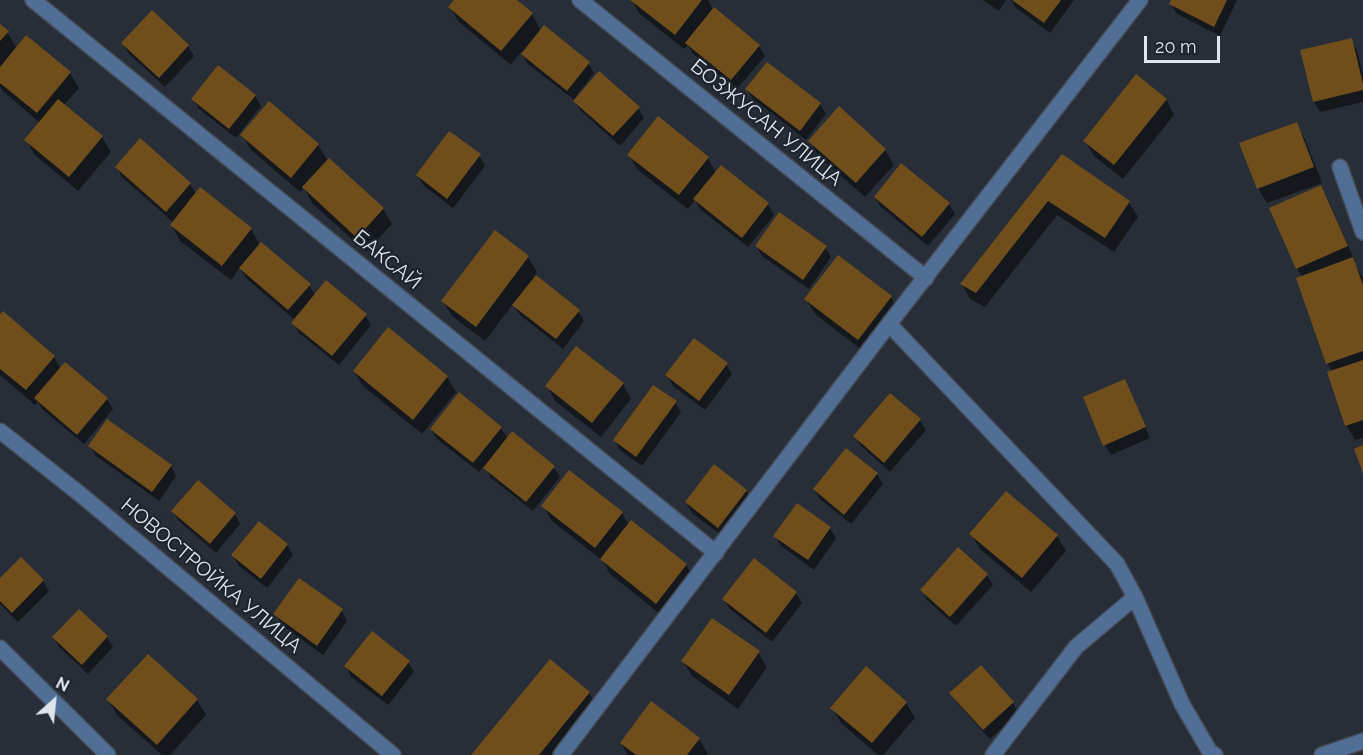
<!DOCTYPE html>
<html>
<head>
<meta charset="utf-8">
<style>
  body { margin:0 }
  #map { position:relative; width:1363px; height:755px; overflow:hidden; background:#272e37; font-family:Raleway,sans-serif }
  canvas { display:block }
  .north { position:absolute; left:24px; top:671px; width:60px; height:60px; -webkit-text-stroke:4px #1d242d; paint-order:stroke; rotate:27deg; font-size:16px; font-weight:700; line-height:24px; text-align:center; color:#e1e6ed }
  .north::after { content:''; display:block; margin:auto; width:21px; height:27px; background:#e1e6ed; clip-path:polygon(50% 0,100% 100%,50% 72%,0 100%) }
  .scale { position:absolute; left:1144px; top:36px; width:76px; height:27px; box-sizing:border-box; border:3px solid #e1e6ed; border-top:0; padding-left:8px; font-size:18px; line-height:21px; white-space:nowrap; color:#e1e6ed; -webkit-text-stroke:4px #1d242d; paint-order:stroke }
</style>
</head>
<body>
<div id="map">
<canvas width="1363" height="755"></canvas>
<div class="north">N</div>
<div class="scale">20 m</div>
</div>
<script>
const g = document.querySelector('canvas').getContext('2d');
g.lineJoin = 'round';
function fillPath(path, color) { g.fillStyle = color; g.fill(path, 'evenodd'); }
function trace(path, color, width, dash) { g.strokeStyle = color; g.lineWidth = width; g.lineCap = dash ? 'butt' : 'round'; g.setLineDash(dash || []); g.stroke(path); }
function write(font, color, halo, rows, align = 'center') {
  g.font = font + ' Raleway,sans-serif'; g.lineWidth = 4.5; g.setLineDash([]); g.textBaseline = 'middle'; g.strokeStyle = halo; g.fillStyle = color; for (const [text, x, y, turn = 0] of rows) {
    g.save(); g.translate(x, y); g.rotate((+turn || 0) * Math.PI / 180); g.textAlign = isNaN(turn) ? turn : align; if (halo) g.strokeText(text, 0, 0); g.fillText(text, 0, 0); g.restore();
  }
}
fillPath(new Path2D(`
  M456,0H514L532,14L541,31L588,63L594,73L577,95L579,97L638,108L644,118L620,146L581,111L573,99L528,64L521,52L511,65L459,22L450,7Z
  M631,0H708L713,10L759,46L765,56L737,89L692,53L688,45L684,49L640,14Z
  M983,0H1006L999,11Z
  M1011,0H1074L1050,33L1015,7Z
  M1173,0H1237L1220,36L1177,14L1171,4Z
  M0,26L7,32L17,48L70,73L79,88L64,105L102,137L111,152L78,191L35,155L26,140L40,123L3,91L0,87Z
  M1351,40L1357,50L1363,75V102L1320,112L1314,102L1302,51Z
  M123,44L188,46L194,56L165,87L129,54Z
  M747,89L820,104L826,114L806,140L753,99Z
  M255,96L261,106L236,138L199,109L193,99Z
  M1166,99L1174,115L1123,179L1094,156L1085,141Z
  M269,103L318,145L328,161L330,160L383,209L392,224L366,252L312,203L304,187L300,192L251,150L242,135Z
  M1296,124L1305,139L1322,183L1267,203L1258,188Z
  M141,140L190,184L196,194L251,229L260,245L309,285L315,295L365,315L371,325L339,365L299,333L293,323L295,320L246,278L240,268L231,280L180,241L172,226L174,223L122,177L117,167Z
  M810,141L885,150L894,165L865,197L818,156Z
  M479,155L485,166L453,208L424,186L418,176Z
  M629,155L708,158L716,173L721,167L768,204L774,215L748,247L701,210L695,200L688,209L638,170Z
  M1063,156L1129,202L1138,217L1114,252L1057,215L985,307L970,299L962,284Z
  M1321,187L1329,202L1355,261L1354,262L1363,279V438L1355,440L1346,425L1332,371L1327,363L1302,277L1297,268Z
  M875,197L949,204L955,214L928,246L881,207Z
  M756,246L825,247L831,257L809,289L762,256Z
  M528,257L537,272L534,276L578,311L584,321L563,349L520,315L513,304L485,341L452,316L443,301Z
  M891,297L899,312L867,354L815,314L806,299Z
  M0,316L54,357L61,369L107,399L113,409L84,444L42,409L38,401L35,405L0,375Z
  M726,364L732,374L705,410L673,386L667,375Z
  M354,371L447,377L456,392L422,434L363,386Z
  M623,384L631,399L601,437L555,401L547,386Z
  M1130,391L1150,438L1111,455L1105,445Z
  M891,395L920,420L926,430L890,472L861,446L855,436Z
  M675,402L681,412L642,466L620,450L615,440Z
  M501,428L508,439L554,467L560,477L533,511L491,478L484,466L479,472L437,439L431,429Z
  M90,446L171,466L176,476L159,501L96,456Z
  M877,474L883,484L851,524L820,499L814,489Z
  M746,491L752,501L724,537L692,513L686,503Z
  M1006,493L1057,536L1066,551L1031,592L980,549L971,534Z
  M543,506L622,513L629,525L686,565L695,580L665,618L610,574L603,561L552,521Z
  M173,511L235,514L240,524L216,553L179,521Z
  M259,523L287,545L293,555L267,588L239,566L233,556Z
  M830,528L836,538L814,570L781,546L775,536Z
  M958,549L987,575L993,585L956,626L927,600L922,590Z
  M21,559L43,581L49,591L18,622L0,604V580Z
  M796,593L802,603L772,642L730,609L724,599Z
  M79,611L107,637L113,647L88,674L60,648L54,638Z
  M342,611L347,621L323,655L281,624L275,614Z
  M758,652L767,667L738,709L692,676L683,661Z
  M148,656L197,700L206,715L170,755H162L117,715L108,700Z
  M550,661L589,693L598,708L560,755H473Z
  M408,662L414,672L388,705L351,677L346,666Z
  M951,693L1013,703L1018,713L990,739L957,703Z
  M906,703L915,718L883,755H878L841,723L832,708Z
  M699,739L708,754L707,755H628L621,743Z`), '#0007');
fillPath(new Path2D(`
  M454,0H517L533,13L501,51L448,7Z
  M630,0H702L675,35Z
  M1012,0H1061L1044,23Z
  M1171,0H1227L1214,27L1169,4Z
  M714,7L760,45L731,80L685,43Z
  M152,10L189,45L159,78L121,43Z
  M0,24L9,31L0,41Z
  M544,25L590,62L567,91L521,54Z
  M26,35L71,72L37,113L0,83V67Z
  M1352,38L1363,84V90L1313,102L1300,50Z
  M767,62L821,103L800,131L745,89Z
  M218,65L256,95L229,129L191,99Z
  M599,71L640,107L613,136L573,101Z
  M1136,74L1167,99L1114,165L1083,141Z
  M58,99L103,136L69,177L24,140Z
  M269,101L319,144L291,178L240,135Z
  M839,106L886,149L856,183L808,141Z
  M658,116L709,157L679,195L627,155Z
  M1297,122L1314,167L1257,189L1239,143Z
  M449,131L481,154L447,199L416,175Z
  M140,138L191,183L166,212L115,167Z
  M1062,154L1130,201L1105,238L1048,201L976,293L960,284Z
  M329,158L384,208L357,238L302,187Z
  M901,163L950,203L922,237L874,197Z
  M721,165L769,203L742,238L693,199Z
  M1321,185L1348,246L1296,269L1269,208Z
  M200,187L252,228L222,266L170,225Z
  M779,212L827,246L803,280L755,246Z
  M495,230L529,256L476,327L441,301Z
  M261,242L311,284L288,310L239,268Z
  M838,255L892,296L858,340L804,299Z
  M1353,257L1363,285V351L1326,364L1296,278Z
  M536,275L580,310L556,339L512,305Z
  M326,280L367,314L332,356L291,323Z
  M3,311L55,356L26,390L0,369V314Z
  M388,327L448,376L413,420L353,371Z
  M694,338L728,363L699,401L665,375Z
  M576,346L624,383L592,423L545,386Z
  M1363,360V420L1345,426L1327,372Z
  M65,362L108,398L77,435L34,398Z
  M1125,379L1146,427L1103,446L1083,397Z
  M653,385L677,401L636,457L613,440Z
  M459,392L502,427L473,463L430,429Z
  M890,393L921,419L884,463L853,436Z
  M107,419L172,465L152,492L88,446Z
  M512,431L555,466L526,502L483,468Z
  M1363,445V473L1354,449Z
  M846,448L878,473L844,515L813,489Z
  M714,464L747,490L718,528L685,502Z
  M569,470L623,512L595,548L541,506Z
  M198,480L236,513L210,544L171,511Z
  M1006,491L1058,535L1022,578L969,534Z
  M797,503L831,527L808,560L773,536Z
  M631,520L687,564L656,604L600,559Z
  M259,521L288,544L261,579L231,555Z
  M958,547L988,574L950,617L920,590Z
  M21,557L44,580L12,613L0,601V578Z
  M754,558L797,592L766,633L722,599Z
  M299,578L343,609L317,646L273,614Z
  M79,609L108,636L82,665L52,637Z
  M712,618L760,651L729,695L681,661Z
  M372,631L410,661L382,696L344,666Z
  M148,654L198,699L157,745L106,699Z
  M550,659L590,692L539,755H471Z
  M981,665L1014,702L983,730L949,693Z
  M866,666L907,702L872,743L830,708Z
  M651,701L700,738L687,755H636L620,743Z`), '#6f4e1b');
const street = new Path2D(`
  M33,0L716,553
  M580,0L926,278
  M1340,167L1363,232
  M889,324L1117,564L1135,597L1182,704L1210,752L1215,755
  M0,431L80,494L393,755
  M0,648L108,755
  M561,755L889,324L1140,0
  M993,755L1076,647L1135,597
  M1322,755L1363,741`);
trace(street, '#454b54', 18);
trace(street, '#516e96', 15);
write('20px', '#e1e6ed', '#1d242d', [
  ["БОЗЖУСАН УЛИЦА",766,123,39],
  ["БАКСАЙ",387,260,39],
  ["НОВОСТРОЙКА УЛИЦА",211,576,40]
]);
</script>
</body>
</html>
